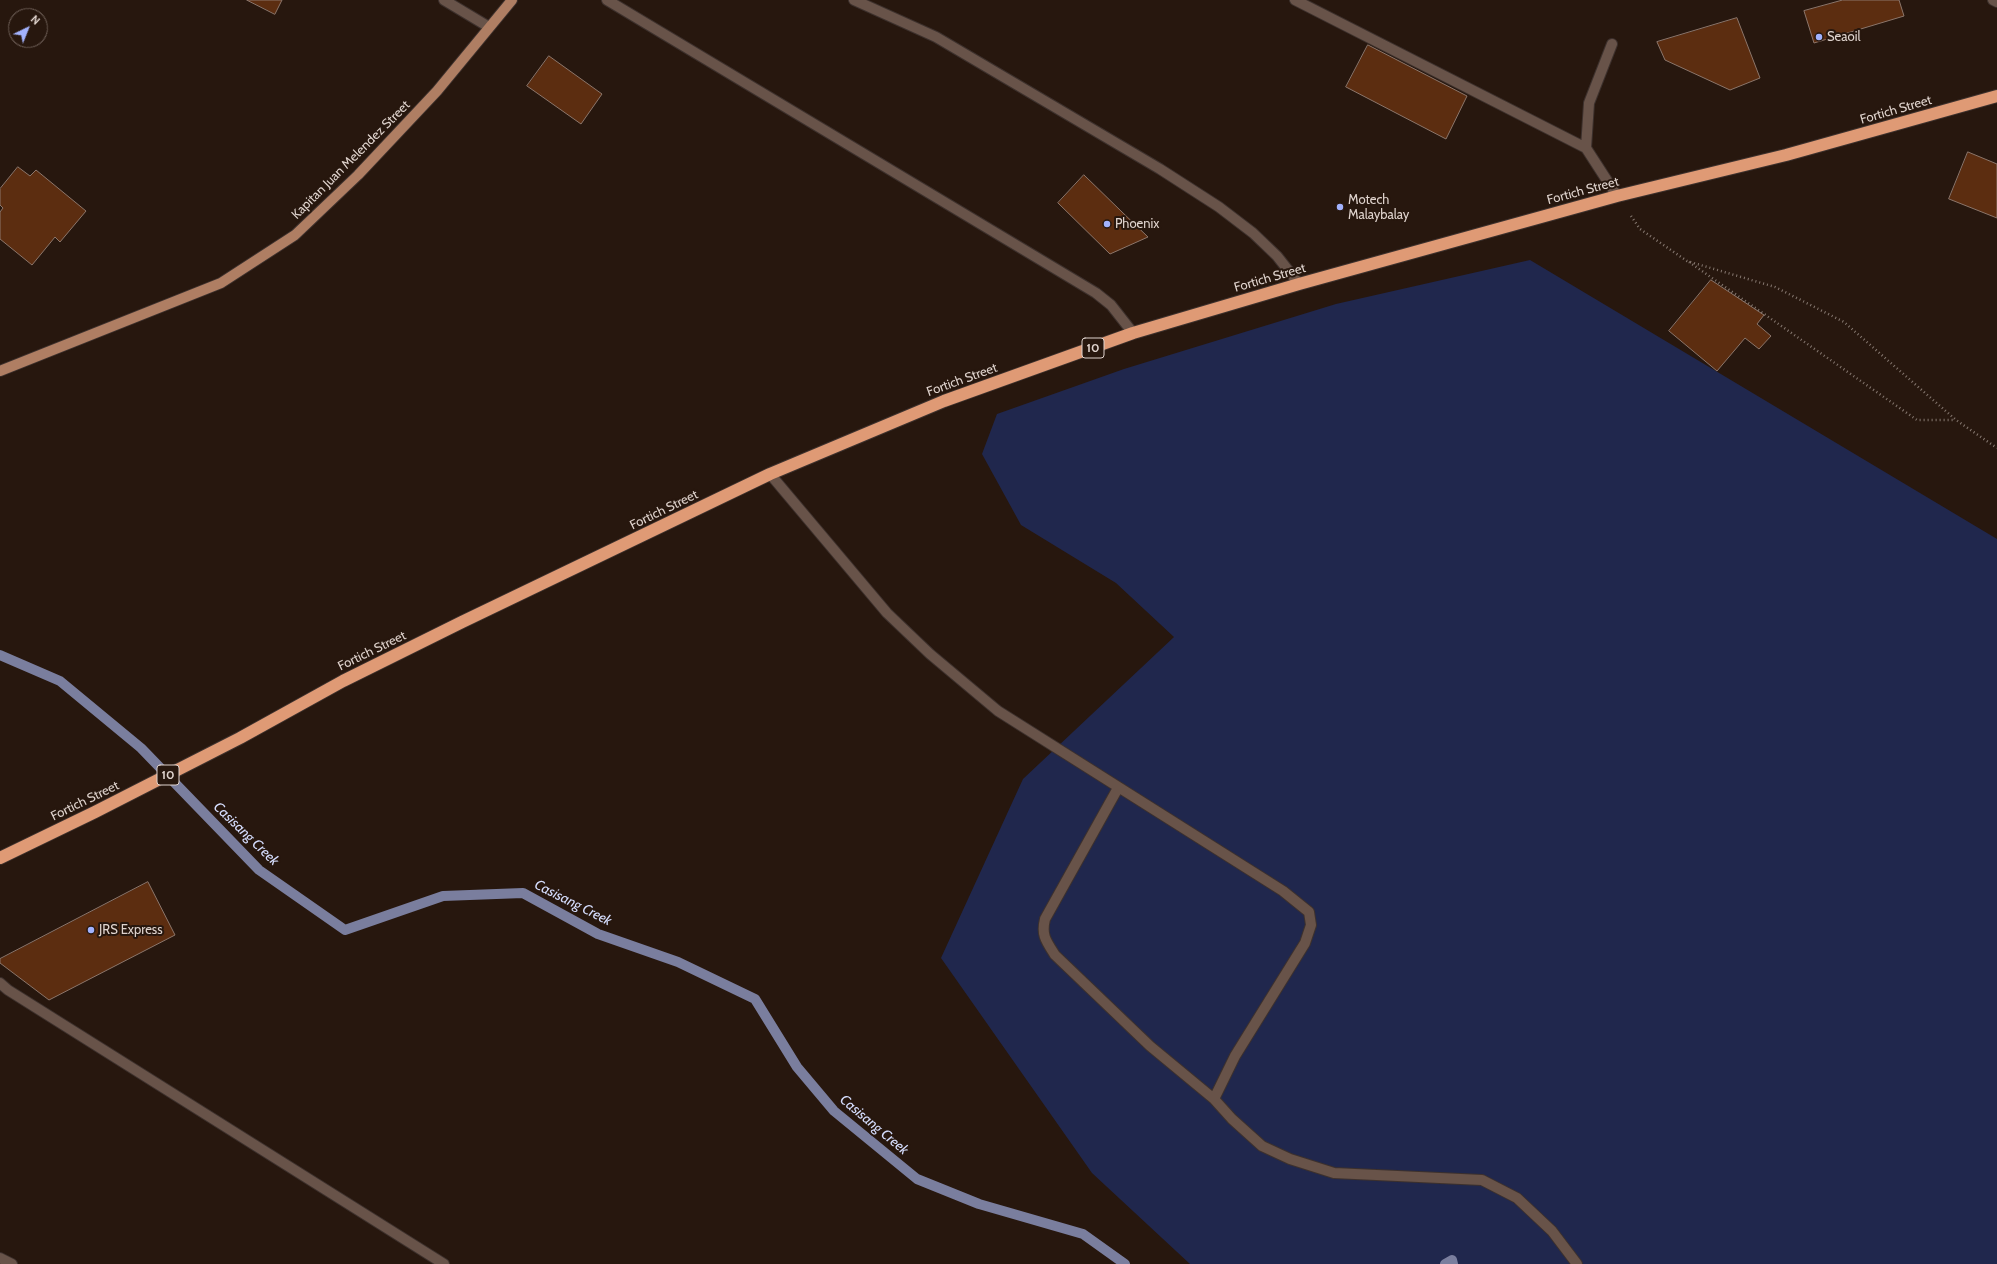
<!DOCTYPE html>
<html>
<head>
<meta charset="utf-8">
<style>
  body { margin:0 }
  #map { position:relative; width:1997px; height:1264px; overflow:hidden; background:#27170e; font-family:Cabin,sans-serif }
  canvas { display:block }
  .north { position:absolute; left:8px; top:8px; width:40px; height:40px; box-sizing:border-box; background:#27170e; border:1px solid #71625a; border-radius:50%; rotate:43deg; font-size:11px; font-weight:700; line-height:16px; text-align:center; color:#dfd3cd }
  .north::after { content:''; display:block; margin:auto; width:14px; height:18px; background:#a2b2fd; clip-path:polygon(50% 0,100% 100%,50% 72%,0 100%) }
</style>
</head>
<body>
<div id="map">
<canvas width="1997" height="1264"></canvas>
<div class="north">N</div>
</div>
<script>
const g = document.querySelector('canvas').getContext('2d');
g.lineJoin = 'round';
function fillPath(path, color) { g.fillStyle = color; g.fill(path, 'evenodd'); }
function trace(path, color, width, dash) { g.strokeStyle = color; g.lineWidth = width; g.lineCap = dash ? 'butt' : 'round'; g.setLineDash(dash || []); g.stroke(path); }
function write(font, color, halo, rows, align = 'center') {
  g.font = font + ' Cabin,sans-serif'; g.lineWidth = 4; g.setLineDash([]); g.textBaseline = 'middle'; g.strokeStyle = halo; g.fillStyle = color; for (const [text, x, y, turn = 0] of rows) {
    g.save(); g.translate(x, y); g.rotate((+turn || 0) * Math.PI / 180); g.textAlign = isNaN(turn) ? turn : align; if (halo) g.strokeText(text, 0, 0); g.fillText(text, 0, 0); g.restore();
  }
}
fillPath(new Path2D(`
  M1530,260L1997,539V1264H1190L1092,1173L941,958L1023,779L1174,637L1116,583L1021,525L982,454L997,414L1124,369L1336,304Z`), '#20274d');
trace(new Path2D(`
  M0,655L60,681L141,748L259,870L345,930L443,896L523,893L598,934L678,962L755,999L797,1067L834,1111L917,1179L979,1204L1083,1234L1125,1264
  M1445,1264L1452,1260L1453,1264`), '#7a7e9e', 10);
const building = new Path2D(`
  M247,0H282L275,14Z
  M1843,0H1899L1904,16L1814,43L1804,11Z
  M1737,18L1760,78L1730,90L1665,60L1657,42Z
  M1368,45L1467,96L1446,139L1346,87Z
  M549,56L602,94L581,124L527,86Z
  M1968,152L1997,164V218L1949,199Z
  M18,167L30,176L36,170L86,211L60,242L55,237L32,265L0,239V212L3,208L0,205V189Z
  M1084,175L1121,211L1148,237L1110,254L1058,203Z
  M1711,280L1764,315L1757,324L1771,336L1759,349L1745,338L1717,371L1669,331Z
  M148,882L175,935L49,1000L0,963V959Z`);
fillPath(building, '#5c2d10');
trace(building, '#8c766b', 1);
const minor = new Path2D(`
  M444,0L489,27
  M607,0L1096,293L1111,305L1133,333
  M854,0L936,37L1160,169L1219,207L1253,233L1277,256L1299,284
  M1295,0L1586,148L1617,196
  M1993,0L1997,2
  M1586,148L1589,103L1612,44
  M770,474L887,613L930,654L998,711L1283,891L1309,912L1311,925L1305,943L1235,1056L1214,1099L1232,1119L1262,1146L1290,1159L1334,1173L1482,1180L1517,1198L1552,1231L1577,1264
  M1118,788L1045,919C1041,935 1046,941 1055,955L1150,1046L1214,1099
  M0,983L8,990L444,1264
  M0,1258L12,1264`);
const major = new Path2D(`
  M0,371L221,283L295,235L358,175L437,91L512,0`);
const highway = new Path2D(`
  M0,858L95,812L240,738L343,681L462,622L770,474L944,401L1133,333L1299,284L1617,196L1786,155L1997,96`);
trace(minor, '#3d312d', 12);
trace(major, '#3d312d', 12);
trace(highway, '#3d312d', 14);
trace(new Path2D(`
  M1631,216L1640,229L1687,261L1775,287L1844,322L1956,420L1997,448
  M1689,262L1917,420H1955`), '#877971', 2.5, [1, 3]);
trace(minor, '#685349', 10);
trace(major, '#af7e63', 10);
trace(highway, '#df9a75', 12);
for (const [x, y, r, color] of [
  [1819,37,4,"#a2b2fd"],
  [1340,207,4,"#a2b2fd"],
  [1107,224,4,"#a2b2fd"],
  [91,930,4,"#a2b2fd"]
]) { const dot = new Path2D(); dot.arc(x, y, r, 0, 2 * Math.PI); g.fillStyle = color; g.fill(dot); trace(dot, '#27170e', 1.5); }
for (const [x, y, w] of [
  [1093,348,22],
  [168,775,22]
]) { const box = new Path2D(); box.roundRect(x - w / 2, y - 10, w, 20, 3); g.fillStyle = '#27170e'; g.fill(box); trace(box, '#dfd3cd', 1); }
write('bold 12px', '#dfd3cd', null, [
  ["10",1093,348],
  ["10",168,775]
]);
write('13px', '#dfd3cd', '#27170e', [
  ["Seaoil",1827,37],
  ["Motech",1348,200],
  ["Malaybalay",1348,215],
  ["Phoenix",1115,224],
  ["JRS Express",99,930]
], 'left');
write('13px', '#dfd3cd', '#27170e', [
  ["Fortich Street",1896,110,-16],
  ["Kapitan Juan Melendez Street",351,160,-45],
  ["Fortich Street",1583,191,-15],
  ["Fortich Street",1270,278,-16],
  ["Fortich Street",962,380,-20],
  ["Fortich Street",664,510,-26],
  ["Fortich Street",372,651,-26],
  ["Fortich Street",85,801,-26]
]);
write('italic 14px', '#d5ddfd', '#27170e', [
  ["Casisang Creek",246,834,44],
  ["Casisang Creek",573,903,27],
  ["Casisang Creek",874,1125,40]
]);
</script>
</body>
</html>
